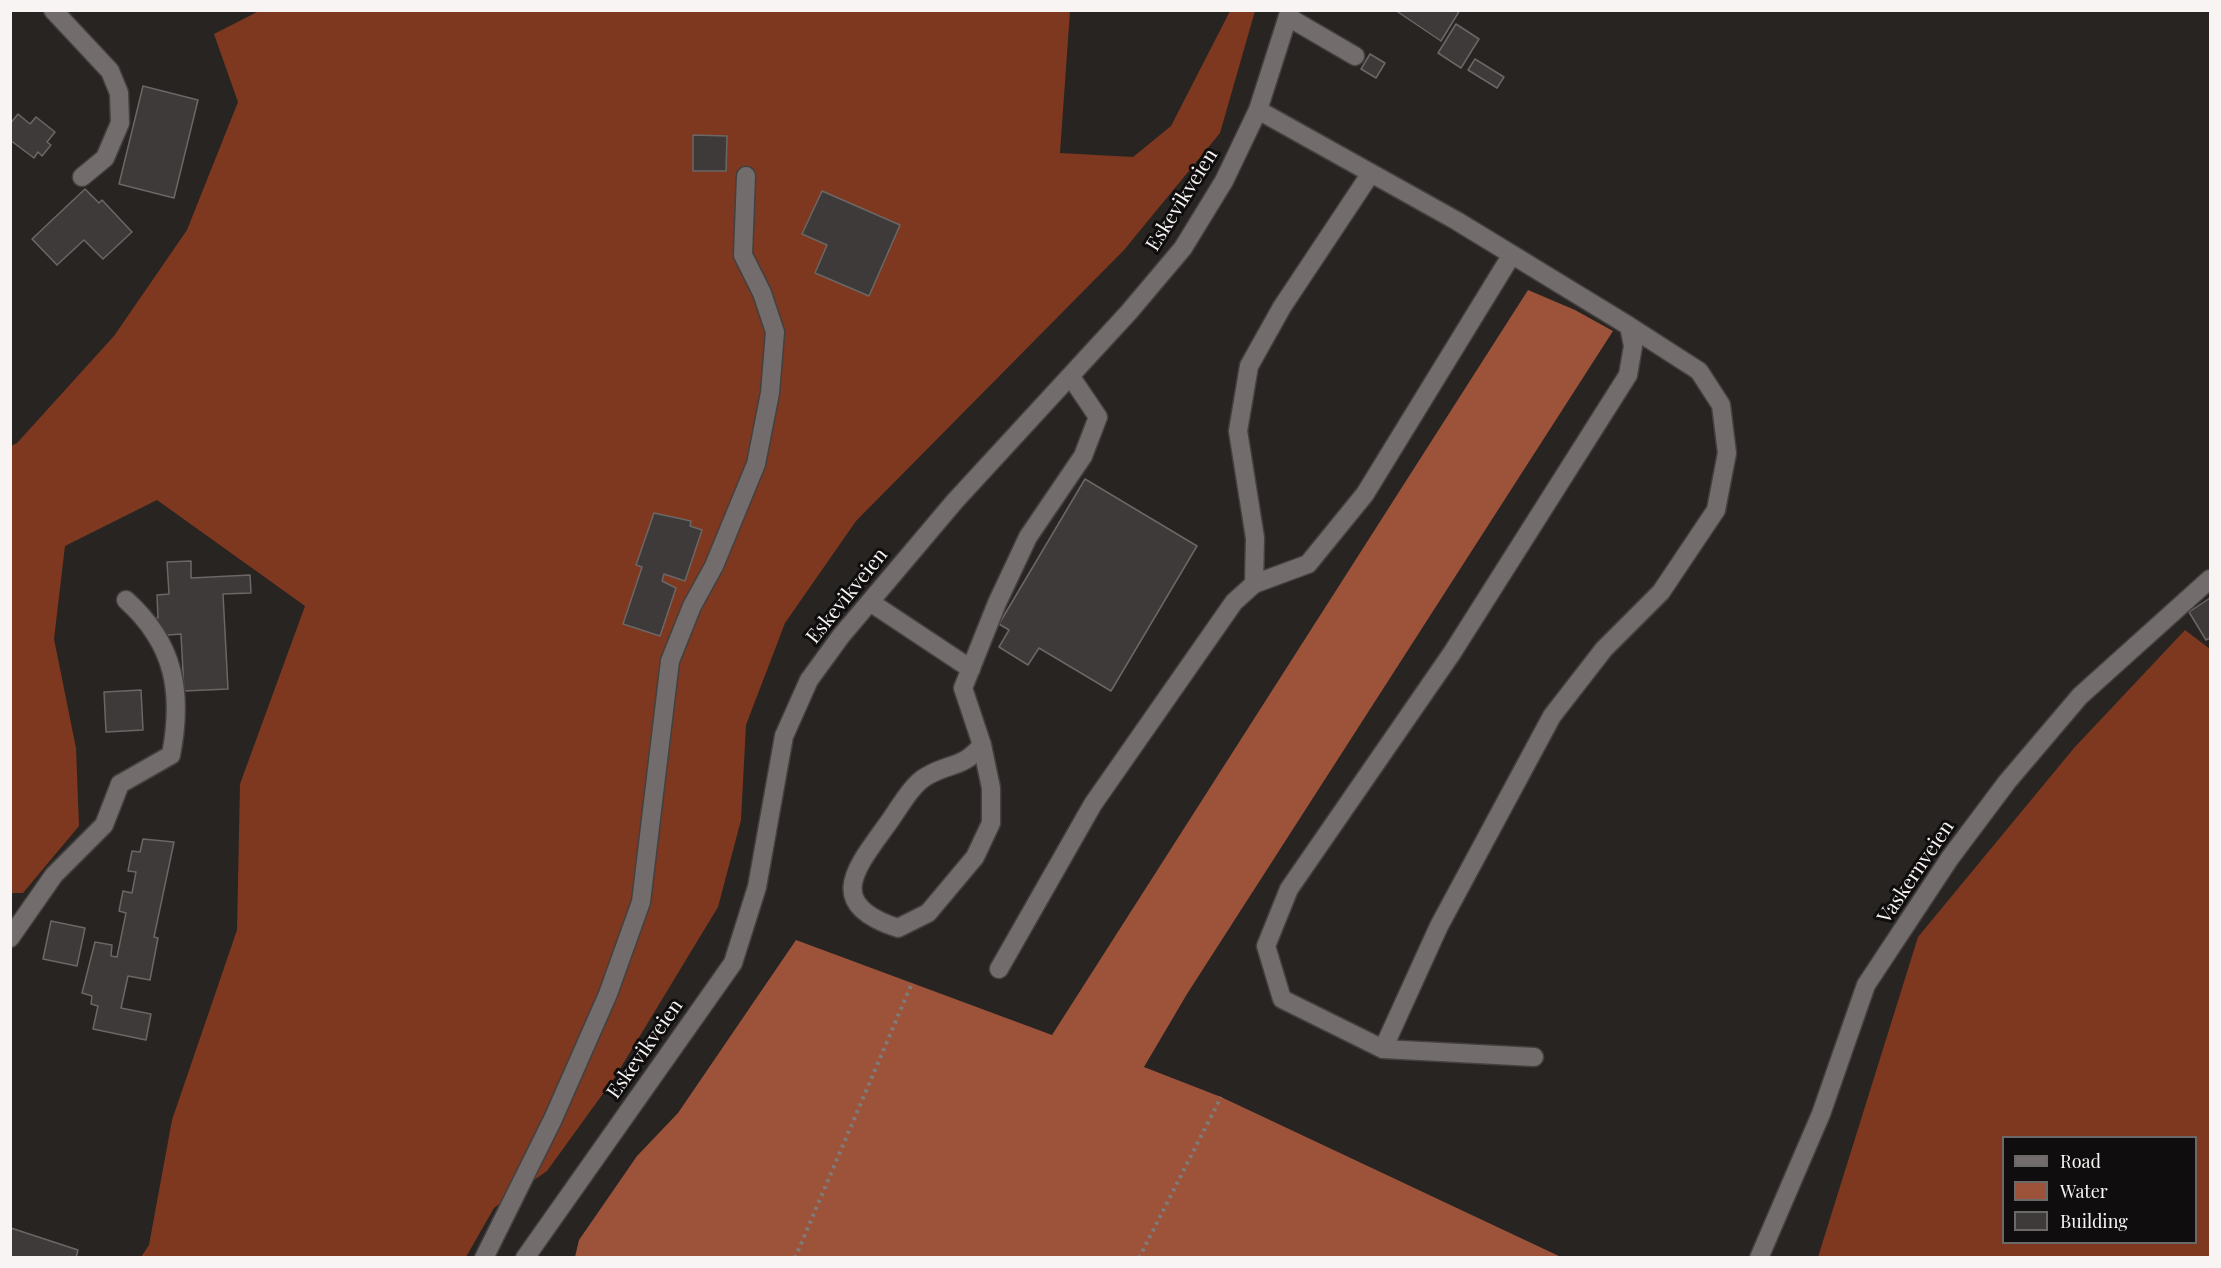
<!DOCTYPE html>
<html>
<head>
<meta charset="utf-8">
<style>
  body { margin:0 }
  #map { position:relative; width:2221px; height:1268px; overflow:hidden; background:#272422; font-family:"Playfair Display",serif }
  canvas { display:block }
  .frame { position:absolute; inset:0; border:12px solid #f7f4f3; pointer-events:none }
  .legend { position:absolute; left:2002px; top:1136px; width:195px; height:108px; box-sizing:border-box; background:#0f0d0d; border:2px solid #6c6969; margin:0; padding:8px 10px; list-style:none; font-size:18px; color:#f7f4f3 }
  .legend li { display:flex; align-items:center; gap:12px; height:30px }
  .legend b { width:30px; border:2px solid #6c6969 }
</style>
</head>
<body>
<div id="map">
<canvas width="2221" height="1268"></canvas>
<div class="frame"></div>
<ul class="legend">
<li><b style="height:8px;background:#726d6c"></b>Road</li>
<li><b style="height:16px;background:#9c533a"></b>Water</li>
<li><b style="height:16px;background:#3e3a39"></b>Building</li>
</ul>
</div>
<script>
const g = document.querySelector('canvas').getContext('2d');
g.lineJoin = 'round';
function fillPath(path, color) { g.fillStyle = color; g.fill(path, 'evenodd'); }
function trace(path, color, width, dash) { g.strokeStyle = color; g.lineWidth = width; g.lineCap = dash ? 'butt' : 'round'; g.setLineDash(dash || []); g.stroke(path); }
function write(font, color, halo, rows, align = 'center') {
  g.font = font + ' "Playfair Display",serif'; g.lineWidth = 6; g.setLineDash([]); g.textBaseline = 'middle'; g.strokeStyle = halo; g.fillStyle = color; for (const [text, x, y, turn = 0] of rows) {
    g.save(); g.translate(x, y); g.rotate((+turn || 0) * Math.PI / 180); g.textAlign = isNaN(turn) ? turn : align; if (halo) g.strokeText(text, 0, 0); g.fillText(text, 0, 0); g.restore();
  }
}
fillPath(new Path2D(`
  M261,10L1070,11L1060,153L1133,157L1171,126L1230,11H1255L1220,133L1124,250L856,521L785,623L746,725L741,820L718,907L615,1077L547,1171L494,1208L466,1257H141L149,1245L172,1120L237,930L240,784L305,606L157,500L65,546L54,639L76,748L79,826L23,893H11V446L17,443L114,336L187,230L238,102L214,34Z
  M2185,630L2210,649V1257H1818L1918,937L2074,748ZM2004,1138H2196V1242H2004Z`), '#7e381f');
fillPath(new Path2D(`
  M1528,290L1575,310L1613,331L1187,994L1144,1067L1221,1097L1561,1257H575L579,1240L637,1156L678,1113L796,940L1052,1035Z`), '#9c533a');
const building = new Path2D(`
  M1395,10H1460L1441,41Z
  M1456,24L1479,39L1461,68L1438,53Z
  M1370,54L1385,63L1376,78L1361,69Z
  M1475,59L1504,77L1497,88L1468,70Z
  M143,86L198,100L174,198L119,184Z
  M18,114L30,124L36,117L55,132L47,142L51,145L42,156L38,152L34,158L10,140V124Z
  M693,135L727,136L726,171H693Z
  M85,189L99,203L102,200L132,232L103,259L84,240L57,265L32,239Z
  M822,191L900,225L869,296L815,273L827,245L802,234Z
  M1085,479L1197,546L1111,691L1039,648L1028,665L999,647L1009,630L999,624Z
  M654,513L691,521L690,526L702,530L685,581L664,574L662,581L676,588L660,636L623,624L642,567L636,565Z
  M191,561V578L250,575L251,593L223,594L228,689L184,691L181,634L156,636L155,618H158L157,595L169,594L167,562Z
  M2210,598V638L2206,640L2189,612Z
  M141,690L143,730L106,732L104,692Z
  M143,839L174,842L154,937L158,938L150,980L128,976L121,1008L151,1014L146,1040L93,1029L98,1006L91,1004L92,996L82,993L95,942L112,945L111,956L117,957L126,913L119,911L123,891L132,893L136,872L128,871L132,851L140,852Z
  M51,921L85,928L77,966L43,959Z
  M11,1228L78,1250L76,1258H10Z`);
fillPath(building, '#3e3a39');
trace(building, '#6b6766', 1.5);
const service = new Path2D(`
  M53,10L110,71L119,93L120,123L105,158L82,177
  M1288,17L1355,56
  M1258,110L1457,221L1629,326L1633,346L1628,375L1452,653L1289,889L1266,946L1282,999L1383,1049L1534,1057
  M1254,584L1255,538L1238,431L1249,366L1282,307L1371,173
  M870,602L971,669
  M982,745C962,769 951,762 927,776C912,784 899,808 889,822C856,868 823,904 898,928L928,913L975,857L991,823V788L982,745L963,688L997,603L1028,537L1083,456L1098,417L1071,377
  M120,784L171,755C183,693 175,644 126,600
  M999,969L1093,804L1234,602L1254,584L1308,564L1365,494L1511,256
  M1383,1049L1439,926L1552,716L1604,649L1661,592L1716,510L1727,453L1721,405L1699,371L1629,326
  M484,1258L553,1119L608,994L641,902L670,661L692,606L714,566L756,464L770,393L775,332L762,293L743,255L746,176`);
const minor = new Path2D(`
  M10,938L54,875L104,825L120,784
  M525,1258L733,963L757,887L784,736L809,680L841,636L955,501L1129,312L1183,248L1224,181L1258,110L1290,10
  M1759,1258L1821,1114L1866,985L1950,858L2007,782L2080,696L2210,579`);
trace(service, '#43403f', 21);
trace(minor, '#43403f', 21);
trace(new Path2D(`
  M795,1258L912,983
  M1139,1258L1221,1097`), '#7e7b7a', 4, [3, 4.5]);
trace(service, '#726d6c', 18);
trace(minor, '#726d6c', 18);
write('20px', '#f7f4f3', '#0f0d0d', [
  ["Eskevikveien",1182,200,-58],
  ["Eskevikveien",847,596,-51],
  ["Vaskernveien",1916,872,-56],
  ["Eskevikveien",645,1049,-55]
]);
</script>
</body>
</html>
